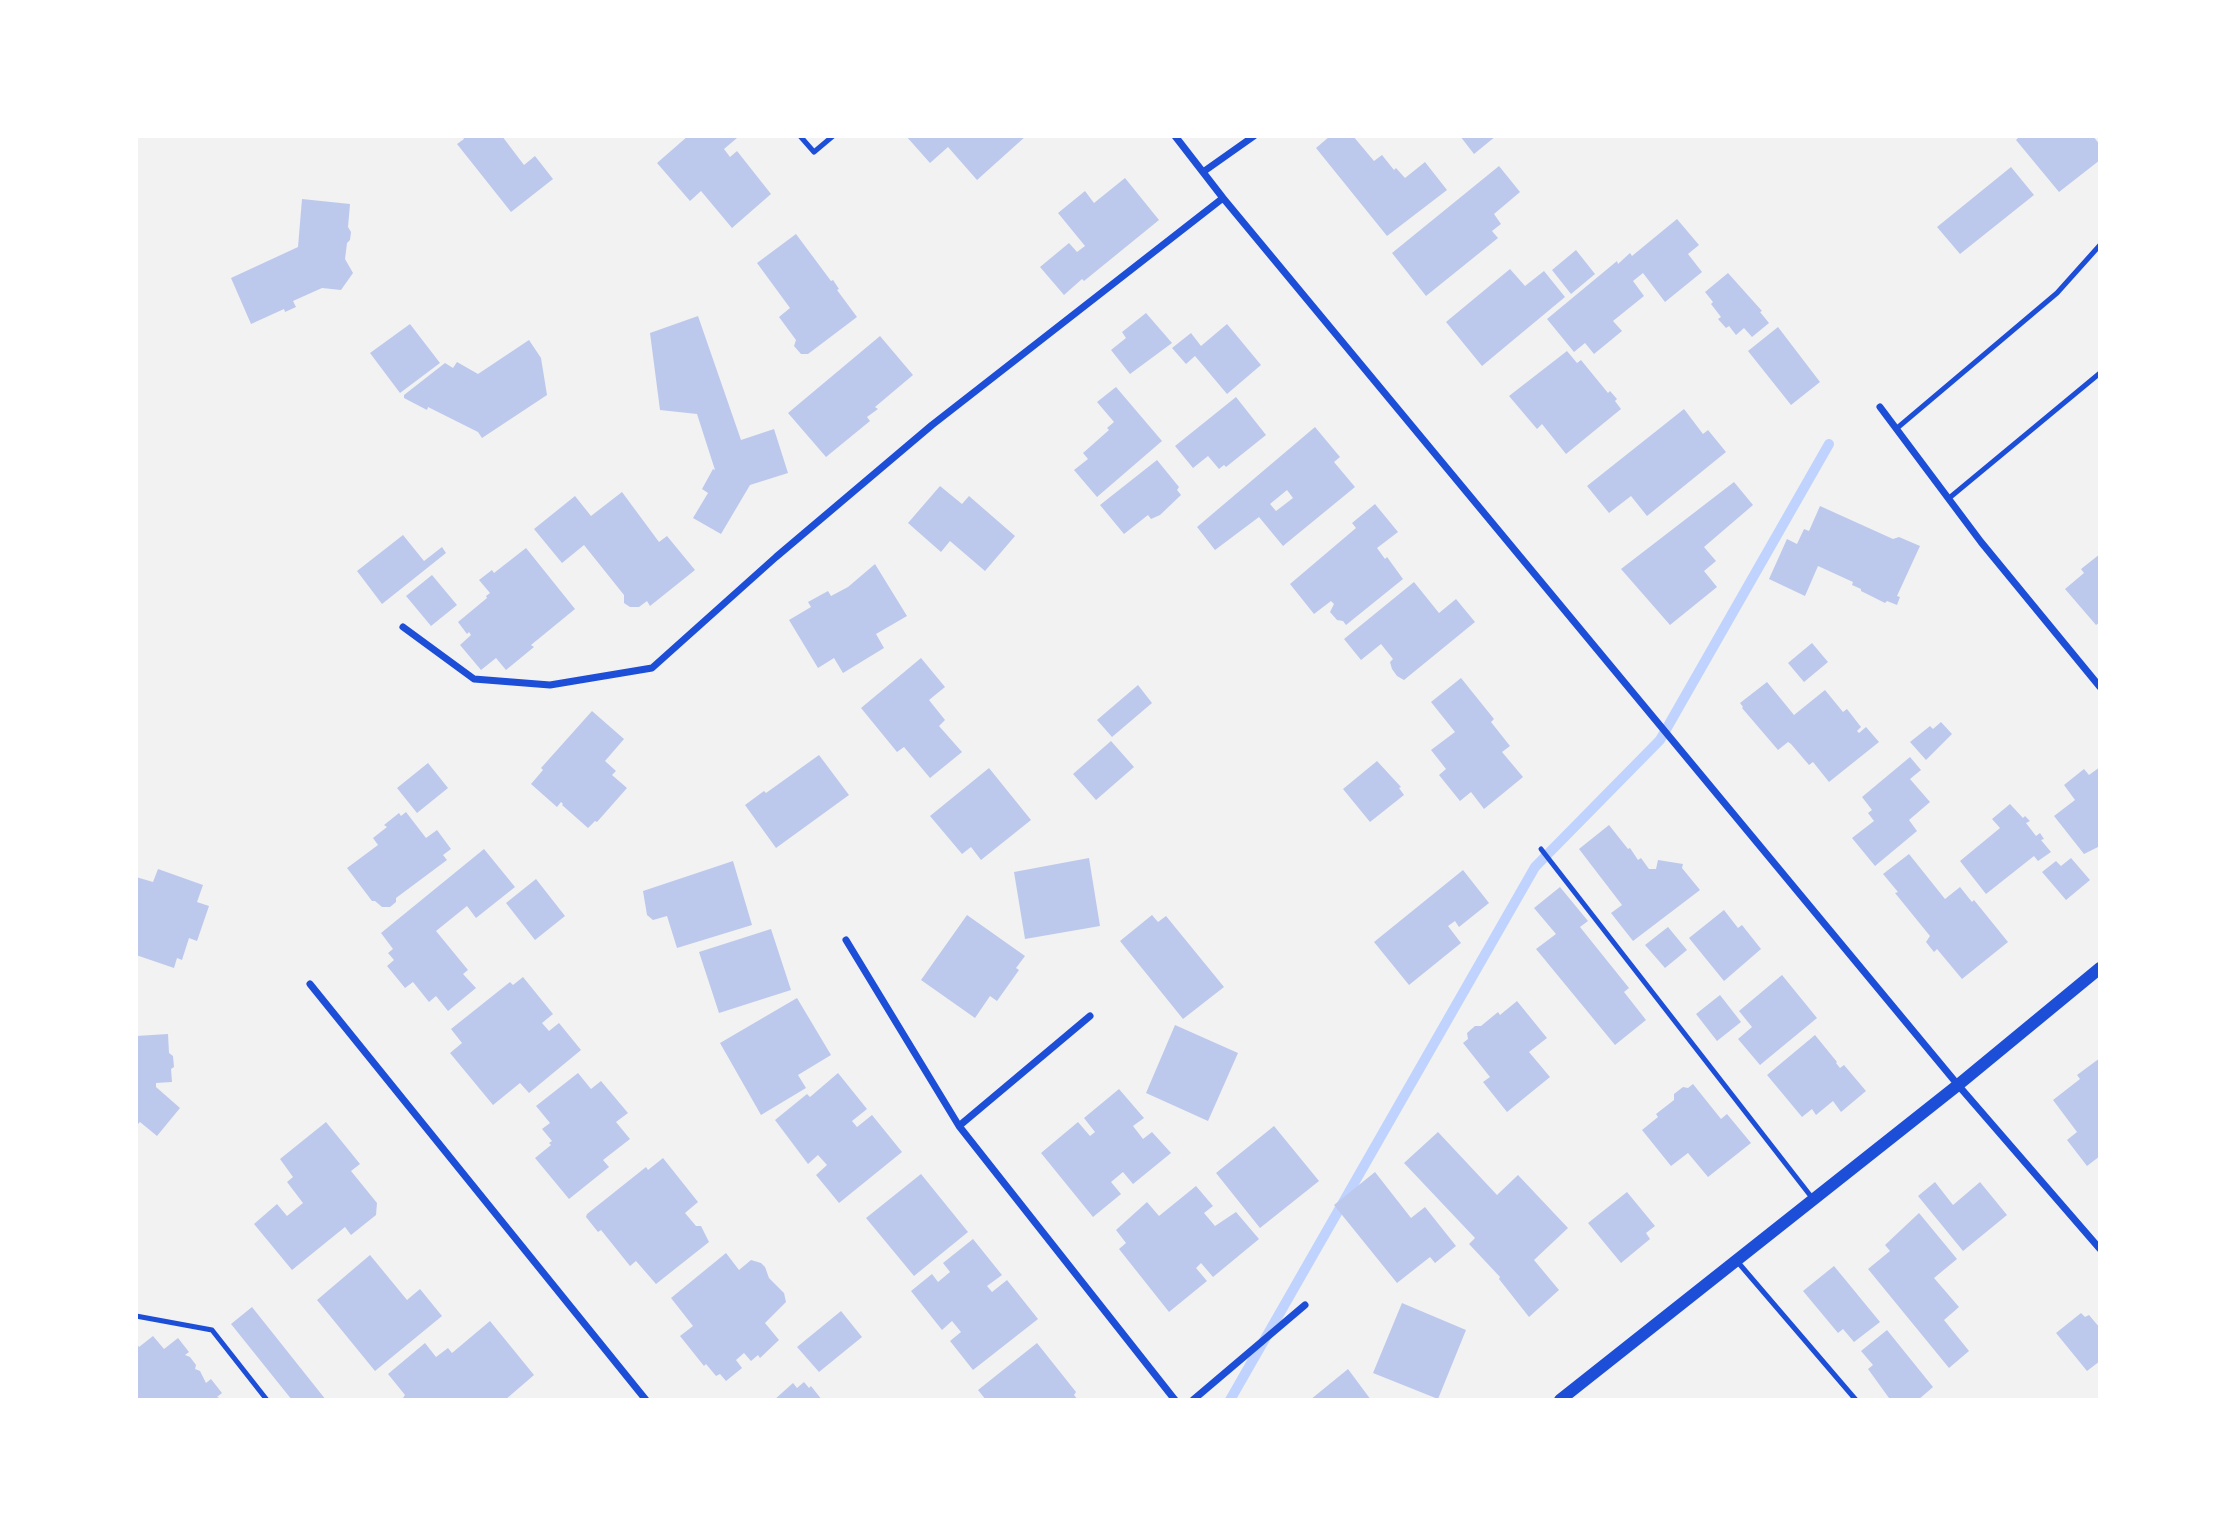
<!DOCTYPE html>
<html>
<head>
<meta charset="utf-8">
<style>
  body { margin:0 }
  #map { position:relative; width:2236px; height:1536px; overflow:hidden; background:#f2f2f2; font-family:"Public Sans",sans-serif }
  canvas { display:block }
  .frame { position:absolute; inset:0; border:138px solid #fff; pointer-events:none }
</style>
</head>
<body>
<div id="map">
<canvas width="2236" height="1536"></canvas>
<div class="frame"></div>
</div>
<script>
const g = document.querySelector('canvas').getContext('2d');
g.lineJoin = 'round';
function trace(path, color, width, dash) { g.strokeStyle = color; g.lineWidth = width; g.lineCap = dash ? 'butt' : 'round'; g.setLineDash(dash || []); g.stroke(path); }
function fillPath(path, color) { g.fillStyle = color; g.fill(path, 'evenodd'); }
trace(new Path2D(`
  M1230,1400L1535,867L1660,740L1829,444`), '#bfd3fe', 10);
fillPath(new Path2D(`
  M462,136H502L524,165L535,156L553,179L511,212L457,144L464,139Z
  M688,136H736L737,138L724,149L730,157L737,151L771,194L732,228L701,191L690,201L657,163Z
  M906,136H1026L977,180L948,147L930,163Z
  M1330,136H1353L1374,161L1382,155L1394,170L1396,168L1405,178L1425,162L1447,190L1387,236L1316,148Z
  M1460,136H1496L1474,154Z
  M2020,136H2093L2100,145V160L2059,192L2016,140Z
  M1499,166L1520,192L1494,214L1501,224L1492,231L1498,238L1426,296L1392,253Z
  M2011,167L2034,195L1960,254L1937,227Z
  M1125,178L1159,220L1084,281L1082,279L1064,295L1040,267L1069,243L1077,252L1085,246L1058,213L1085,191L1094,203Z
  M302,199L350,204L348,227L351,232L350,240L347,243L345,259L353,273L341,290L322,288L293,301L296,307L285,312L284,309L251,324L231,278L298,247Z
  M1677,219L1699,245L1688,254L1702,272L1665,302L1643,273L1633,281L1644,296L1613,321L1622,331L1594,354L1585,343L1574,352L1547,319L1617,261L1618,264L1630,253L1632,256Z
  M796,234L831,281L833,280L839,289L837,290L857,317L808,354H801L794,346L796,340L779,317L790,308L757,263Z
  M1576,250L1595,274L1571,294L1552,270Z
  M1510,269L1525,286L1544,271L1565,297L1482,366L1446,322Z
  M1728,273L1762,311L1760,312L1769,323L1752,337L1744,328L1736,335L1729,326L1726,328L1718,319L1721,317L1711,304L1713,302L1705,292Z
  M1146,313L1172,343L1130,374L1111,350L1126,338L1122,332Z
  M698,316L741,440L774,429L788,473L750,485L721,534L693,518L708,493L702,489L713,469L715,470L697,414L660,410L650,333Z
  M410,324L440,363L400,393L370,353Z
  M1227,324L1261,365L1227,394L1195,356L1186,364L1172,348L1191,333L1201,346Z
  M1778,327L1820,382L1791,405L1748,351Z
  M880,336L913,375L875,407L878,409L867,417L870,421L826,457L788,413Z
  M529,340L541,358L547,395L482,438L478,432L428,407L427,410L404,398V395L445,363L453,368L457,362L478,374Z
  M1567,351L1577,363L1581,360L1608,393L1610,391L1617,399L1615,401L1621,409L1566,454L1542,424L1537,429L1509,396Z
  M1116,387L1162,441L1097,497L1074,470L1088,459L1083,453L1109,430L1107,428L1114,422L1097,402Z
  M1236,397L1266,435L1226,467L1224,465L1219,469L1208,456L1193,468L1175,446Z
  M1684,409L1703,434L1708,430L1726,452L1647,516L1631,496L1609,513L1587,486Z
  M1315,427L1340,457L1334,462L1355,487L1283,546L1259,517L1215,550L1197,527ZM1287,490L1293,498L1276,511L1270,504Z
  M1157,460L1179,487L1177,490L1181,495L1160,515L1151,519L1148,515L1124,534L1100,505Z
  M1734,482L1753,505L1704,547L1716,561L1704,571L1717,587L1670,625L1621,569Z
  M940,486L962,504L969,496L1015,536L985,571L950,541L941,552L908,523Z
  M622,492L659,542L667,536L695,570L650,606L647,601L639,607H630L624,603V595L584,545L562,563L534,529L575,496L591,516Z
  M1375,504L1398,532L1377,548L1385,559L1387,557L1403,579L1346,625L1343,621L1337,620L1330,612L1334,604L1331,601L1314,614L1290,584L1356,528L1352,523Z
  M1820,506L1893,539L1899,537L1920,546L1897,596L1900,597L1897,605L1887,601L1885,603L1861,591V589L1852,585L1853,582L1818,566L1805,596L1769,579L1787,539L1797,544L1804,529L1809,531Z
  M403,535L424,561L442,547L446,553L382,604L357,571Z
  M526,548L575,609L531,645L534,647L506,670L496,658L481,670L460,645L471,635L469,632L467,634L458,622L487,598L486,596L490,593L479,580L492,570L494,573Z
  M2100,554V622L2096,625L2065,589L2084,573L2081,569Z
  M875,564L907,616L876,634L884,648L843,673L834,658L818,668L789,620L811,607L808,602L828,591L831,596L848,587Z
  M432,575L457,605L431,626L406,596Z
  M1414,582L1439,613L1456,599L1475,622L1404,680L1397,676L1392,669L1390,662L1393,659L1381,644L1361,660L1344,639Z
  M1812,643L1828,662L1804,682L1788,663Z
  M921,658L945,687L929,700L945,720L939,726L962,752L930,778L904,747L897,752L861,708Z
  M1461,678L1494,719L1491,722L1510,746L1502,752L1523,777L1484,809L1471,792L1460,801L1439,775L1446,769L1431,750L1455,732L1431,702Z
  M1767,682L1794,715L1825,690L1843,712L1847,709L1861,727L1857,731L1859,733L1866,727L1879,742L1829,782L1813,762L1809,765L1791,744L1788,742L1778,750L1742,708L1743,707L1740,703Z
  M1138,685L1152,703L1112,737L1097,720Z
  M592,711L624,739L605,761L616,771L612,775L627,788L597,822L595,821L588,828L562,805L563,804L561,802L557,807L531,784L543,770L541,768Z
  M1941,722L1952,734L1926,760L1910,742L1930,726L1933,729Z
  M1111,741L1134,767L1096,800L1073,774Z
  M819,755L849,795L776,848L745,805L764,791L766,793Z
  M1910,757L1921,770L1910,779L1930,802L1909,820L1917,831L1875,866L1852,838L1874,821L1868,813L1872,810L1862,797Z
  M1377,761L1401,787L1399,788L1404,795L1370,822L1343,789Z
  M428,763L448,788L417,813L397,788Z
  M2100,767V846L2084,854L2054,816L2075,800L2064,785L2084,769L2089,775Z
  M989,768L1031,820L981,860L971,847L962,854L930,816Z
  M2010,804L2023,818L2025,816L2030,821L2026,823L2036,836L2040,833L2044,839L2041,840L2051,852L2038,861L2034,856L1986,894L1960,861L2000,828L1992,819Z
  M406,812L426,838L437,830L451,849L443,855L447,860L396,898V902L390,907H382L375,901H372L347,868L378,845L373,838L387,827L384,825L399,813L401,816Z
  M1609,825L1628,849L1630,848L1638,860L1641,858L1649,869H1656L1658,860L1683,864L1682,868L1700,890L1633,941L1611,913L1622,905L1579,849Z
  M484,849L515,887L476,918L467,906L436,931L468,970L463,974L476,988L448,1011L436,996L429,1002L413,982L405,988L387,966L394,960L388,953L393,949L381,933Z
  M1909,854L1945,899L1960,887L1972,902L1974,900L2008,942L1962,979L1937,949L1934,952L1926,942L1930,936L1895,893L1898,892L1883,874Z
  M1089,858L1100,926L1025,939L1014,872Z
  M2071,858L2090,880L2066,900L2042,872L2056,861L2061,866Z
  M733,861L752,925L677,948L667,916L653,920L647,915L643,891Z
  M158,869L203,885L197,902L209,906L197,941L189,938L182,960L177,958L174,968L136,955V877L153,882Z
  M1463,870L1489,903L1459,927L1455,921L1448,926L1461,943L1409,985L1374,942Z
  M536,879L565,916L535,940L506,903Z
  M1560,887L1588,921L1580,927L1629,988L1624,992L1646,1020L1615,1045L1536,949L1556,934L1534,908Z
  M1724,910L1738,928L1742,925L1761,949L1724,981L1689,938Z
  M967,915L1025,956L1016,968L1019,970L997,1001L990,996L975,1018L921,980Z
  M1152,915L1158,922L1166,916L1224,987L1183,1019L1120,941Z
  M1668,927L1687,950L1665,968L1645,945Z
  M771,929L791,990L719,1013L699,952Z
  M1782,975L1817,1018L1760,1065L1738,1039L1752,1027L1739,1011Z
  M523,977L553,1014L542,1023L549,1031L559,1023L581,1050L529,1093L520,1083L493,1105L450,1053L462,1043L451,1029L510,982L513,985Z
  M1720,995L1741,1022L1717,1041L1696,1014Z
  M797,998L831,1055L798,1075L806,1088L761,1115L720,1043Z
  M1517,1001L1547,1038L1529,1052L1550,1077L1507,1112L1483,1082L1490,1077L1463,1043L1468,1039L1467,1033L1475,1026H1481L1498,1012L1500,1015Z
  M1175,1025L1238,1053L1208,1121L1146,1093Z
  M168,1034L169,1053L173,1056L174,1067L171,1069L172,1082L156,1083V1087L180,1108L157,1136L140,1122L136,1126V1036Z
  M1815,1035L1837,1062L1836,1063L1840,1068L1844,1065L1866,1091L1841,1112L1833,1101L1816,1115L1812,1109L1802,1117L1767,1075Z
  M2100,1058V1156L2087,1166L2067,1140L2077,1132L2053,1100L2080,1079L2077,1075Z
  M578,1073L591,1089L601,1081L628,1113L616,1122L630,1139L603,1160L609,1167L569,1199L535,1158L551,1145L549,1143L552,1141L542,1129L550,1123L536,1106Z
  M838,1073L867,1109L852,1121L857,1127L872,1115L902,1152L839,1203L816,1175L827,1165L818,1155L808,1164L775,1120L807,1094L810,1097Z
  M1693,1084L1721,1119L1727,1114L1751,1143L1708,1177L1688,1153L1671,1166L1642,1130L1658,1117L1656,1114L1674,1100V1094L1683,1087L1688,1088Z
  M1119,1089L1144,1118L1133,1126L1143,1139L1152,1132L1171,1153L1133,1184L1123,1172L1111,1182L1121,1194L1093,1217L1041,1153L1078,1122L1090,1136L1095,1132L1084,1118Z
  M326,1122L360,1164L351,1171L377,1203L376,1215L351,1235L345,1227L292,1270L254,1224L277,1204L287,1216L303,1203L287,1182L293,1177L280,1159Z
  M1274,1126L1319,1181L1260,1228L1216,1173Z
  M1438,1132L1497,1195L1518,1175L1568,1228L1534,1260L1559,1290L1529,1317L1499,1279L1500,1277L1469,1244L1475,1238L1404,1163Z
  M663,1158L698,1202L685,1213L696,1226H701L709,1242L656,1284L636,1261L630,1266L601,1230L598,1232L586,1217L587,1214L646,1167L648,1170Z
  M1375,1172L1411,1218L1425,1207L1456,1246L1435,1263L1430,1257L1397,1283L1334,1205Z
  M921,1174L968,1232L914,1276L866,1218Z
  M1935,1182L1953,1205L1980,1182L2007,1215L1963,1251L1918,1196Z
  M1196,1186L1213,1206L1204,1213L1215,1226L1236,1212L1259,1239L1213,1277L1201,1263L1196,1268L1207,1281L1169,1312L1119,1249L1126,1243L1116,1230L1147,1202L1159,1216Z
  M1627,1192L1655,1226L1646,1233L1650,1239L1621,1263L1588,1223Z
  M1919,1213L1957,1259L1934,1278L1959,1307L1944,1320L1969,1351L1949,1368L1868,1269L1890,1251L1885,1245Z
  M973,1239L1002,1275L987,1286L992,1292L1007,1280L1038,1319L973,1370L950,1341L961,1332L952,1321L942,1330L911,1291L932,1274L938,1282L950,1272L943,1263Z
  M726,1253L739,1270L751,1260L761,1263L765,1267L769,1278L784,1293L786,1302L765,1323L779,1340L760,1358L758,1355L751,1361L744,1353L736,1360L742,1368L726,1381L720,1374L716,1376L706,1364L704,1366L680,1336L693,1326L671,1298Z
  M370,1255L407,1300L420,1289L442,1316L375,1371L317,1300Z
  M1834,1266L1880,1322L1854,1342L1843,1329L1838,1333L1803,1291Z
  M1402,1303L1466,1330L1438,1399L1373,1373Z
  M252,1307L326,1400H292L231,1324Z
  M841,1311L862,1337L819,1372L797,1347Z
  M2081,1313L2085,1317L2089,1315L2100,1328V1361L2087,1371L2056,1333Z
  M490,1321L534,1375L505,1400H404L403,1398L405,1395L388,1374L425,1343L436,1357L448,1348L452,1353Z
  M1887,1330L1933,1387L1918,1400L1889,1398L1868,1369L1873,1365L1861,1351Z
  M153,1336L164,1349L178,1338L189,1352L185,1355L190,1357L196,1365L195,1369L200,1371L206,1383L211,1379L222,1393L217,1397L224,1400H136V1343L139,1347Z
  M1037,1343L1076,1392L1074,1395L1078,1400H986L978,1390Z
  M1348,1369L1371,1400H1310Z
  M804,1382L809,1388L811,1386L822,1400H774L793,1383L797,1388Z`), '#bdc9ec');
trace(new Path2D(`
  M800,136L814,152L833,136
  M1896,429L2057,293L2100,245
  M1948,499L2100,373
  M1541,849L1813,1199
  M1736,1260L1856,1400
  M136,1316L212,1330L267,1400`), '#1d4ed8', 5);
trace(new Path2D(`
  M1175,136L1223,198L1958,1085L2100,1249
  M1203,172L1254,136
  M1880,407L1981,542L2100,687
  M403,627L474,679L550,685L652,668L776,557L932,425L1223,198
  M846,940L959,1126L1175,1400
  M310,984L646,1400
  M959,1126L1090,1016
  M1193,1400L1305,1305`), '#1d4ed8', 7);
trace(new Path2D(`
  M1560,1400L1958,1085L2100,968`), '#1d4ed8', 12);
</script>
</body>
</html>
